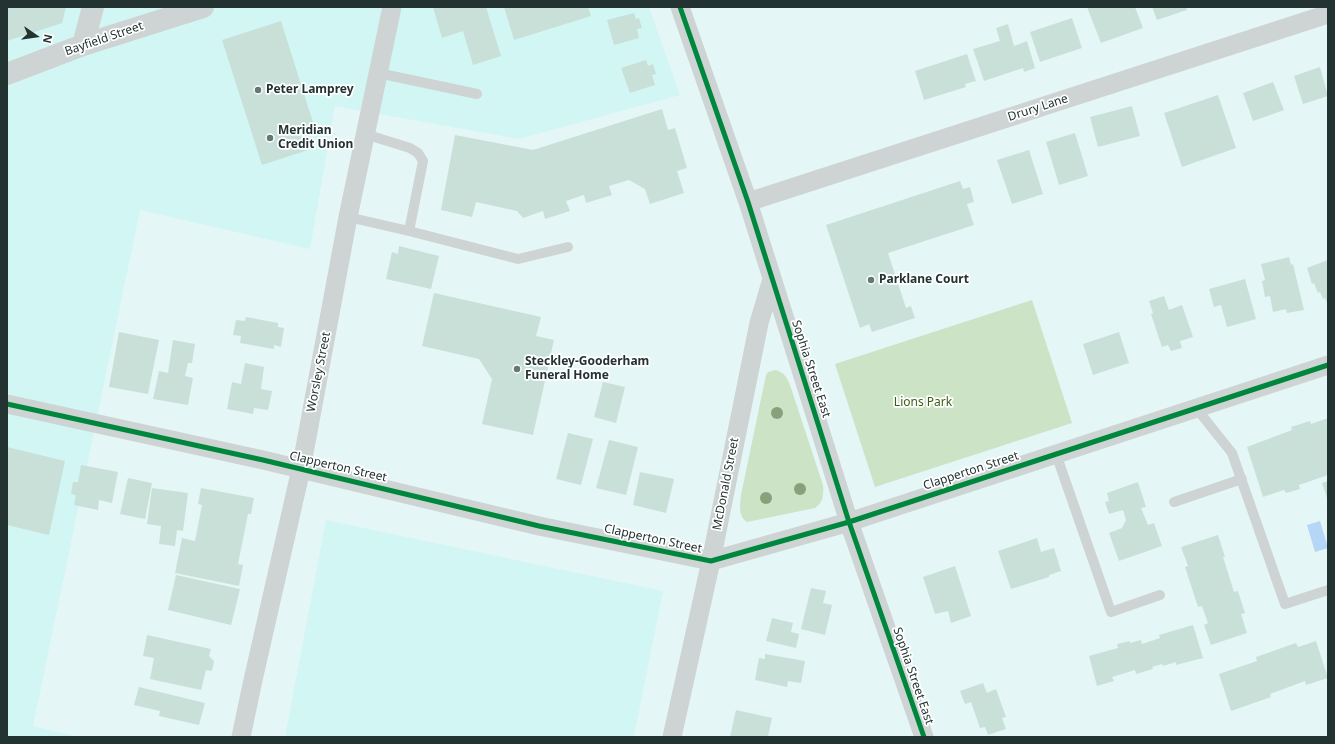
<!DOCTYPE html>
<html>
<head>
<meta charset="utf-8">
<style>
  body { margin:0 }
  #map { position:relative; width:1335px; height:744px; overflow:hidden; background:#e5f6f6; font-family:"Noto Sans",sans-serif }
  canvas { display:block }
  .frame { position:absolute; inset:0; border:8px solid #223332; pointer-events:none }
  .north { position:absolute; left:16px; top:16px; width:40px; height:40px; -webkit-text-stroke:3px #fff; paint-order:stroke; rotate:103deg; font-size:11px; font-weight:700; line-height:16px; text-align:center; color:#223332 }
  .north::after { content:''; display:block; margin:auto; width:14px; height:18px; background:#223332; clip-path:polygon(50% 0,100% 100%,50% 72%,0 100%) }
</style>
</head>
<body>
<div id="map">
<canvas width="1335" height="744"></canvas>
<div class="frame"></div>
<div class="north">N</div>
</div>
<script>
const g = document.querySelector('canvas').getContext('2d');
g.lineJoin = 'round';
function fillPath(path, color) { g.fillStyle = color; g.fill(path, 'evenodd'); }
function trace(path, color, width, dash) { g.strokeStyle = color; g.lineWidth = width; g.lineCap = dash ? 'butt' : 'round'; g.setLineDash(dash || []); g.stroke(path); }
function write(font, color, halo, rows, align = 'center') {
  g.font = font + ' "Noto Sans",sans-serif'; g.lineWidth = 3.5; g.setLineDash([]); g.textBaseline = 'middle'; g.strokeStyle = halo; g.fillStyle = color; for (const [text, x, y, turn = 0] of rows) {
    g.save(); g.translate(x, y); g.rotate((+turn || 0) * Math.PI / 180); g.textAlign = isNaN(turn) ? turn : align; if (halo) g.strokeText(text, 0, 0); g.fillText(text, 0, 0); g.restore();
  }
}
fillPath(new Path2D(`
  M7,7H649L680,95L519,139L335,106L310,249L140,210L33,726L79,737H7Z
  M326,520L663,591L634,737H285Z`), '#d1f6f4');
fillPath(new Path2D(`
  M1032,300L1072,423L875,487L835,364Z
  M775,370C785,372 788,379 791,388L823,485C824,494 823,503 815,508L747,522C738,516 740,505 741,495L766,375L768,372Z`), '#cce3c6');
fillPath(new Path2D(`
  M1320,521L1328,548L1315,552L1307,525Z`), '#b5d6f7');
fillPath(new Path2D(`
  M7,7H66L62,23L7,41Z
  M433,7H486L501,56L473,65L463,31L442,38Z
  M504,7H588L591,16L514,40Z
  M1087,7H1135L1143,28L1101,43Z
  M1152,7H1186L1187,10L1157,20Z
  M634,13L636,19L639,18L642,28L637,29L639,38L614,45L607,20Z
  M1072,18L1082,48L1040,62L1030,32Z
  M281,21L316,132L304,136L308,150L262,165L222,40Z
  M1008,24L1014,46L1027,41L1035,68L1024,72L1023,68L984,81L973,49L1000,41L996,28Z
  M967,54L976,81L965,84L966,87L924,100L915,71Z
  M646,60L648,66L653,64L656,74L652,75L655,85L630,93L621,68Z
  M1320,67L1328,96L1303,104L1294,76Z
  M1273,82L1284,110L1253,121L1243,93Z
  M1218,95L1236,148L1182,167L1164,113Z
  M1132,106L1140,136L1098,147L1090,117Z
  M662,109L668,130L675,128L687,168L677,171L684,193L650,204L645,189L629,180L609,186L612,195L586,203L584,195L566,201L570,211L545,219L543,211L523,218L517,211L476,202L472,217L441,210L455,135L533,150Z
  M1075,133L1088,176L1059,185L1046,142Z
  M1029,150L1043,194L1012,204L997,160Z
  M960,181L963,189L970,187L974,202L967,204L974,225L888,253L906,308L911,306L915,318L872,332L869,324L860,328L826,225Z
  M399,246L439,256L431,289L386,279L392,252L398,254Z
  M1289,257L1291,265L1293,264L1304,310L1287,313L1286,309L1273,312L1270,296L1265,297L1262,281L1265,280L1261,264Z
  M1328,260V305L1325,298L1323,299L1320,292L1318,293L1314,283L1312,284L1307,268Z
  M1245,279L1256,319L1227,327L1221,305L1214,307L1209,289Z
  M434,293L541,317L536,336L554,340L533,435L482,424L492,379L479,359L422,346Z
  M1164,296L1169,310L1182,305L1193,337L1180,341L1182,348L1171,351L1168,345L1162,347L1151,314L1153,313L1149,301Z
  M246,317L278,323V327L284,328L281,347L274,345V349L240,343L241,336L233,335L236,320L245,321Z
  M119,332L159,340L148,394L109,387Z
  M1119,332L1129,363L1093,375L1083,344Z
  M173,340L195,344L192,363H188L185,376L193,378L188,405L153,399L159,371L168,373Z
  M245,363L264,367L261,389L272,391L268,410L254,408L253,414L227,409L232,382L241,384Z
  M603,382L625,387L616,423L594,417Z
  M1328,418V475L1299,485L1300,489L1286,493L1284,490L1263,497L1247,447L1292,430L1291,427L1310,421L1311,424Z
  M568,433L593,439L581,485L556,479Z
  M609,440L638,447L626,495L596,488Z
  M7,447L65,461L49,535L7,525Z
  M81,465L118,472L112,503L99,500L98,510L74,505L76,495L71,494L73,482H78Z
  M640,472L674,479L666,513L633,505Z
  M128,478L152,483L145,519L120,514Z
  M1328,481V501L1322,483Z
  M1138,482L1146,507L1141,508L1148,525L1154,523L1162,546L1119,561L1109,533L1122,528L1126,520L1123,510L1109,514L1105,502L1109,501L1107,493Z
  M152,488L188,493L183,531L177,530L175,546L159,544L161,526L147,524Z
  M201,488L254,498L251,514H248L238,564L243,565L239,586L175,573L182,538L195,541L202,505L198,504Z
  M1218,535L1225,557H1223L1234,592L1238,591L1245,613L1241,614L1247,633L1211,645L1204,625L1208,623L1202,606L1198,607L1185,567L1188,566L1181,547Z
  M1037,538L1041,552L1054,548L1061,571L1049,575V577L1011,589L998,551Z
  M955,566L971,616L951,623L948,611L935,614L923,577Z
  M176,575L240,589L231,625L168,610Z
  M811,588L826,591L823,603L832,605L825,635L801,629Z
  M772,618L793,623L791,632L799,634L796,648L766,641Z
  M1193,625L1203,658L1176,665V662L1163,666L1162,664L1152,667L1153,669L1136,674L1135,670L1112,677L1114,681L1097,686L1089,656L1118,648L1117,644L1130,641V643L1141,640L1142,644L1160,638L1159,635Z
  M147,635L211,649L209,656L214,661L212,671L206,670L201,690L150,679L154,658L143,656Z
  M1316,641L1328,678L1306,685L1305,681L1270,694L1271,697L1231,711L1219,674L1257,661L1256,657L1296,643L1298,647Z
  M765,654L805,661L801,683L788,681L787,687L755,680L759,658L765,659Z
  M983,683L987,693L996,689L1006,717L1002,718L1006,729L988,735L985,727L980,728L971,702L965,704L960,691Z
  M139,687L205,703L199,725L159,716L160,711L134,705Z
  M736,710L772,718L768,737H730Z`), '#c9e0d8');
trace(new Path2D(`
  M378,73L477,94
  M348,217L409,231L423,161L418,153L410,148L365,134
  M409,231L518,259L568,247
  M1196,408L1232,453L1285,604L1328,590
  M1056,454L1111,612L1160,595
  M1174,502L1242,479`), '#ced4d3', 10);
trace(new Path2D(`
  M680,7L748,202L849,522L924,737
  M748,202L1328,14
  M7,404L263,460L539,526L711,561L849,522L1328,365
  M241,737L253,680L301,469L348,217L392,7
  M672,737L711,561L759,323L772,279`), '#ced4d3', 19);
trace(new Path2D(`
  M83,45L93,7
  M7,74L83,45L203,7`), '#ced4d3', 22);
trace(new Path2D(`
  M680,7L748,202L849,522L924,737
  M7,404L263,460L539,526L711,561L849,522L1328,365`), '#00873e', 5);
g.fillStyle = '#89a17b';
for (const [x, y] of [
  [777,413],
  [800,489],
  [766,498]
]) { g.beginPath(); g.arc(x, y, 6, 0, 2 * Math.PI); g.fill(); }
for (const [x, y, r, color] of [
  [258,90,4,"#677"],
  [270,138,4,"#677"],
  [871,280,4,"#677"],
  [517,369,4,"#677"]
]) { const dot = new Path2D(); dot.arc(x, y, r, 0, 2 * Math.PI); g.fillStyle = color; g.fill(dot); trace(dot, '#fff', 1.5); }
write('12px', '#223332', '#fff', [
  ["Bayfield Street",104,39,-19],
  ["Drury Lane",1038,108,-18],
  ["Sophia Street East",811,369,72],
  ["Worsley Street",319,372,-79],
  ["Clapperton Street",338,467,13],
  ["Clapperton Street",971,471,-18],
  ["McDonald Street",726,484,-79],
  ["Clapperton Street",653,539,12],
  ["Sophia Street East",913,676,71]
]);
write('bold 12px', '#223332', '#fff', [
  ["Peter Lamprey",266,90],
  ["Meridian",278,131],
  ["Credit Union",278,145],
  ["Parklane Court",879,280],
  ["Steckley-Gooderham",525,362],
  ["Funeral Home",525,376]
], 'left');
write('12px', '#3d5c16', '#fff', [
  ["Lions Park",923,403]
]);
</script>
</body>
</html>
